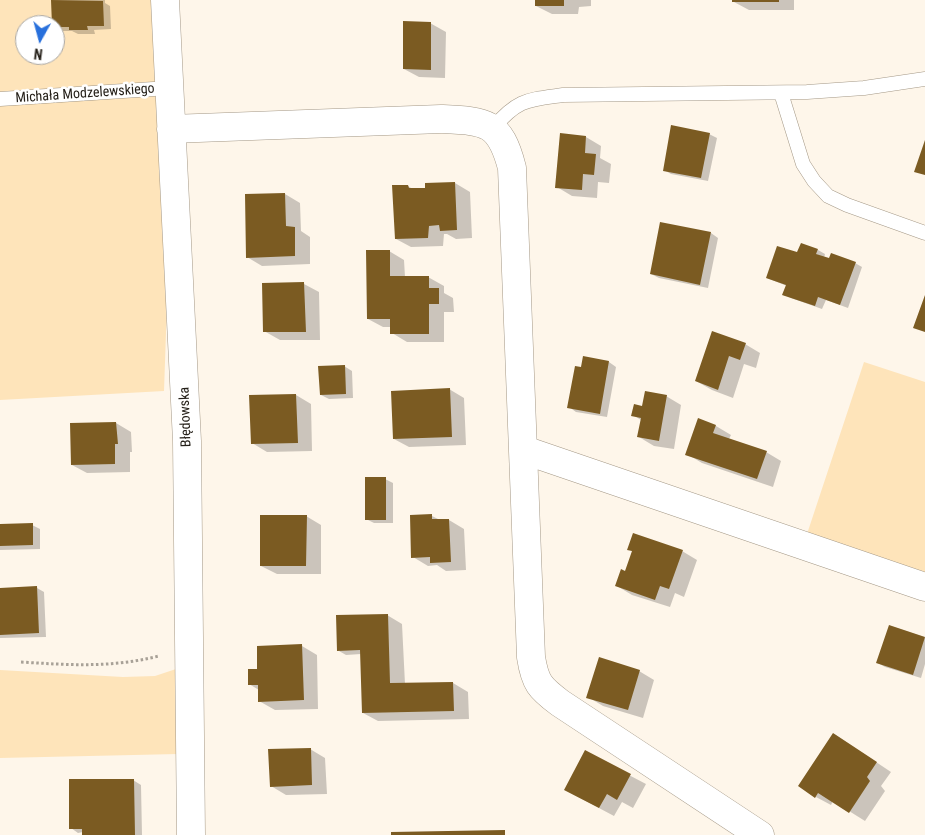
<!DOCTYPE html>
<html>
<head>
<meta charset="utf-8">
<style>
  body { margin:0 }
  #map { position:relative; width:925px; height:835px; overflow:hidden; background:#fef6ea; font-family:"Roboto Condensed",sans-serif }
  canvas { display:block }
  .north { position:absolute; left:15px; top:15px; width:50px; height:50px; box-sizing:border-box; background:#fff; border:1px solid #a8a6a3; border-radius:50%; rotate:187deg; font-size:14px; font-weight:700; line-height:20px; text-align:center; color:#252019 }
  .north::after { content:''; display:block; margin:auto; width:18px; height:22px; background:#2870dc; clip-path:polygon(50% 0,100% 100%,50% 72%,0 100%) }
</style>
</head>
<body>
<div id="map">
<canvas width="925" height="835"></canvas>
<div class="north">N</div>
</div>
<script>
const g = document.querySelector('canvas').getContext('2d');
g.lineJoin = 'round';
function fillPath(path, color) { g.fillStyle = color; g.fill(path, 'evenodd'); }
function trace(path, color, width, dash) { g.strokeStyle = color; g.lineWidth = width; g.lineCap = dash ? 'butt' : 'round'; g.setLineDash(dash || []); g.stroke(path); }
function write(font, color, halo, rows, align = 'center') {
  g.font = font + ' "Roboto Condensed",sans-serif'; g.lineWidth = 5; g.setLineDash([]); g.textBaseline = 'middle'; g.strokeStyle = halo; g.fillStyle = color; for (const [text, x, y, turn = 0] of rows) {
    g.save(); g.translate(x, y); g.rotate((+turn || 0) * Math.PI / 180); g.textAlign = isNaN(turn) ? turn : align; if (halo) g.strokeText(text, 0, 0); g.fillText(text, 0, 0); g.restore();
  }
}
fillPath(new Path2D(`
  M0,0H156L169,246L164,391L0,400ZM25,25H55V55H25Z
  M864,362L925,382V579L806,537Z
  M179,668L178,754L0,758V670L123,677L155,676Z`), '#fee4ba');
fillPath(new Path2D(`
  M53,0H105V3L110,6L111,29L94,30L95,34H78L72,31H61L53,25Z
  M536,0H591V6L579,7L578,14H552L536,6Z
  M734,0H794V10H749L734,2Z
  M430,23L446,32L445,78L419,77L404,69Z
  M709,134L717,138L708,181L671,174L664,170Z
  M586,137L601,146L600,158L611,164L609,183L598,182L597,198L572,196L557,187Z
  M455,183L470,192L472,238L456,239L447,234H444L443,246L411,247L396,239L408,186L414,190H426Z
  M285,194L300,203L301,231L310,237V264L262,266L247,257Z
  M711,233L718,238L708,288L659,278L651,274Z
  M818,250L825,254L824,258L855,263L862,267L848,308L826,300L822,309L791,298L784,294L787,286L767,278L798,254Z
  M389,251L404,260L405,277H428L444,286V293L453,298L454,312H444V342H407L392,333V327H383L368,319Z
  M263,284H304L319,292L320,340H280L264,331Z
  M713,333L745,344L760,353L756,368L744,364L733,398L712,390L696,381Z
  M584,358L609,362L616,367L607,417L576,412L569,407Z
  M344,366L352,371L353,398L329,399L321,395Z
  M449,389L464,398L466,445L409,447L394,439Z
  M296,395L311,404L312,451L267,452L252,443L250,396Z
  M666,396L681,405L674,449L654,446L639,437L641,420L633,415L643,407Z
  M699,419L716,426L731,435L729,439L766,452L781,461L773,487L702,463L687,454Z
  M116,423L131,432L132,452H130V472L87,473L72,465Z
  M385,479L393,483V523H374L366,519Z
  M306,516L321,525V574H277L261,566Z
  M432,516L440,520H449L464,529L466,570L446,571L437,565L428,566L413,557Z
  M32,525L40,529V549L0,550V526Z
  M629,549L682,551L697,560L684,597L675,593L670,607L632,595L617,586L626,573L633,552Z
  M37,588L44,592L46,637L0,638V589Z
  M387,615L402,624L405,684L453,683L468,692L469,719L378,721L363,713L361,654L346,655L339,651Z
  M890,627L925,638V664L921,678L885,667L878,663Z
  M302,646L317,655L318,709L275,710L259,701V690L249,684L259,670Z
  M639,671L654,680L643,718L603,706L588,697Z
  M834,734L891,772L881,786L885,791L865,821L833,801L831,805L816,797Z
  M310,749L325,758L327,794L286,795L271,786Z
  M585,752L646,784L633,808L622,802L614,816L565,790Z
  M133,780L141,785L142,835H84L83,832L78,833L71,828Z`), '#0003');
fillPath(new Path2D(`
  M51,0L103,1L104,26H87L88,30H69V27H55V25H52Z
  M535,0H564V6H535Z
  M732,0H779V2H732Z
  M403,21L431,22V70L403,69Z
  M671,125L710,133L701,178L663,171Z
  M560,133L586,136L585,153L596,154L594,175L583,174L582,190L555,188Z
  M925,140V175L914,172Z
  M455,182L457,230L440,231L439,225L429,226L428,238L395,239L392,185H408L409,188H425V183Z
  M285,193L286,226L295,227V256L246,258L245,194Z
  M660,222L711,232L700,285L650,274Z
  M801,243L818,249L816,254L829,258L831,253L856,262L840,305L818,297L815,306L782,295L786,285L766,278L777,246L797,252Z
  M366,250H390V276H429V288H439V304H429V334H390V319H367Z
  M304,282L306,332H263L262,283Z
  M925,295V332L913,328Z
  M712,331L746,343L740,360L729,356L718,390L695,381Z
  M583,356L609,361L600,414L567,408L575,366L581,367Z
  M345,365L346,394L320,395L318,366Z
  M450,388L452,437L393,439L391,391Z
  M645,391L667,395L659,441L637,437L641,418L631,416L634,404L642,406Z
  M296,394L298,443L251,444L249,395Z
  M698,418L716,425L713,433L767,451L757,479L685,455Z
  M116,422L118,444H115V464L71,465L70,423Z
  M365,477H386V520H365Z
  M432,514V519H449L451,562L430,563V557L411,558L410,515Z
  M260,515H307L306,566H260Z
  M33,523V545L0,546V524Z
  M633,533L683,550L669,589L660,586L655,600L615,586L621,569L625,571L632,551L627,550Z
  M37,586L39,633L0,635V588Z
  M388,614L390,683L453,682L454,711L362,713L360,650L337,651L336,615Z
  M889,625L925,637L913,675L876,663Z
  M302,644L304,700L258,702V685H248V669H257V646Z
  M599,657L640,670L628,710L586,698Z
  M833,733L877,762L867,777L870,781L849,813L818,793L815,798L798,786Z
  M311,748L312,785L270,787L268,749Z
  M585,750L631,774L617,800L607,794L599,808L564,790Z
  M69,779H134L135,835H82V829H69Z
  M505,830V835H391V832Z`), '#7b5b22');
const lane = new Path2D(`
  M781,93L803,164L814,181L828,196L847,205L925,233
  M0,99L169,88
  M493,128C518,99 527,100 563,95L807,92L864,88L925,79`);
const street = new Path2D(`
  M165,0L187,441L191,835
  M171,129L441,119C486,121 500,121 512,168L531,657C535,683 540,688 560,703L760,835
  M524,450L925,587`);
trace(lane, '#a49886', 15);
trace(street, '#a49886', 29);
trace(new Path2D(`
  M21,662C70,665 111,668 159,656`), '#a8a197', 3, [2.5, 2.5]);
trace(lane, '#fff', 14);
trace(street, '#fff', 28);
write('14px', '#252019', '#fff', [
  ["Michała Modzelewskiego",85,94,-4],
  ["Błędowska",186,417,-92]
]);
</script>
</body>
</html>
